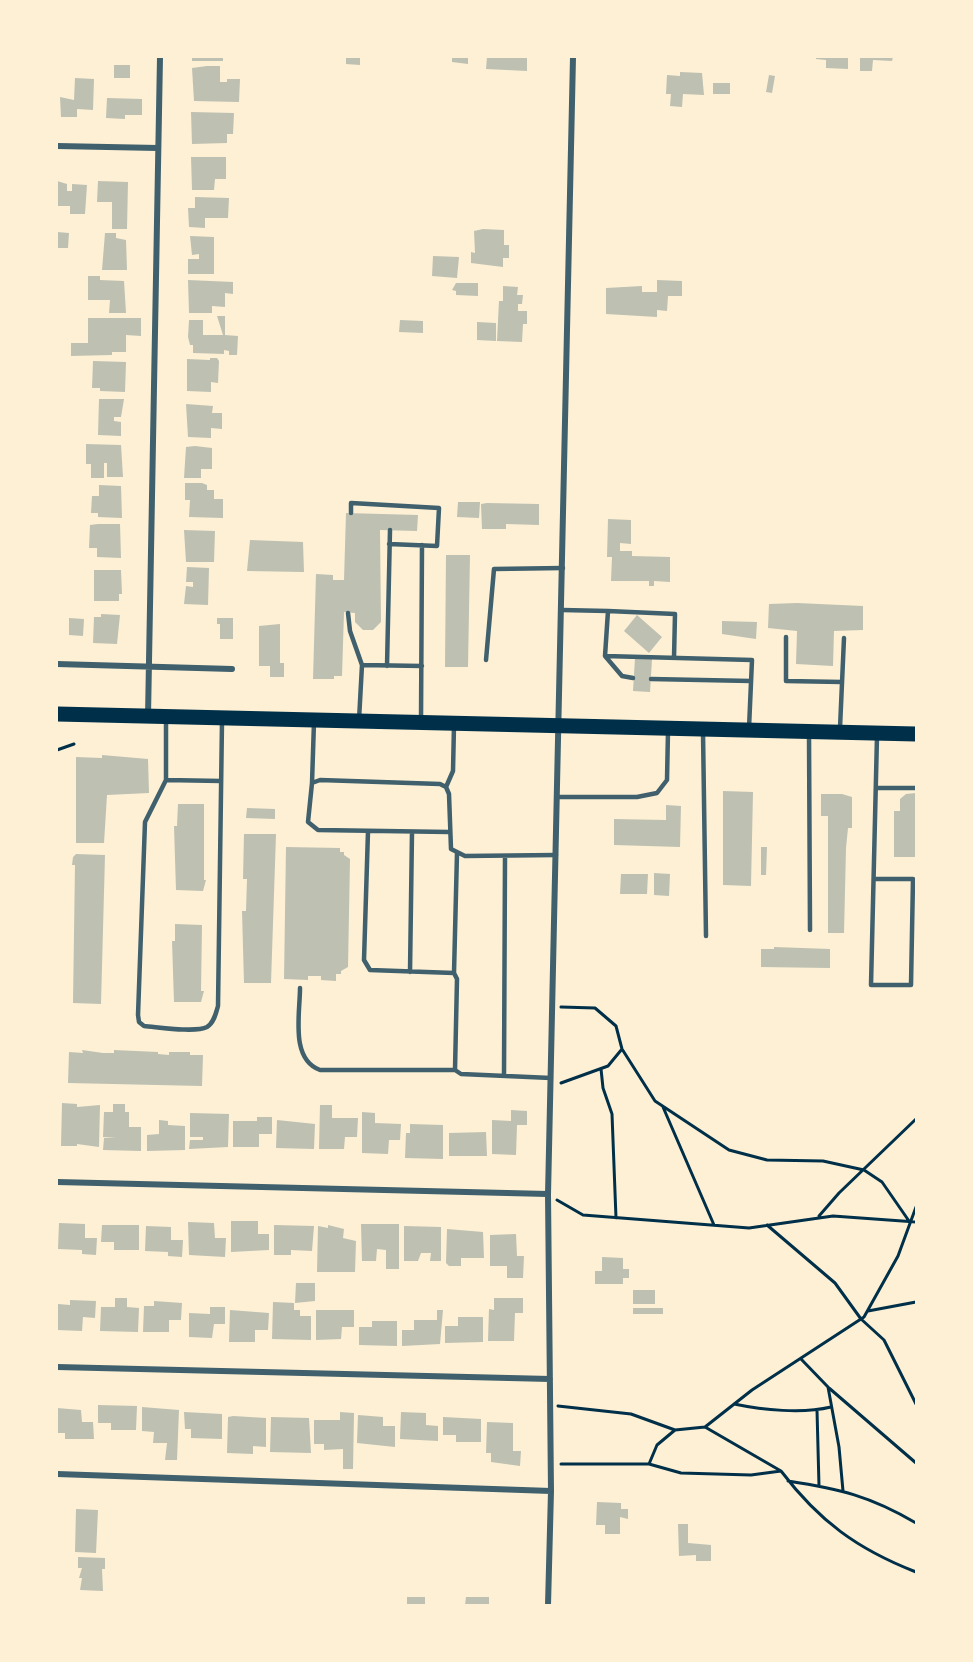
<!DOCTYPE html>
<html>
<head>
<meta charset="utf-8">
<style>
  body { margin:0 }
  #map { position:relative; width:973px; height:1662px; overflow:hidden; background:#fdf0d5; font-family:"Varela Round",sans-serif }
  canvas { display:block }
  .frame { position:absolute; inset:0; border:58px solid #fdf0d5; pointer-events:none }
</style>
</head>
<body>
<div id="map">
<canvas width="973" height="1662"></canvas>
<div class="frame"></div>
</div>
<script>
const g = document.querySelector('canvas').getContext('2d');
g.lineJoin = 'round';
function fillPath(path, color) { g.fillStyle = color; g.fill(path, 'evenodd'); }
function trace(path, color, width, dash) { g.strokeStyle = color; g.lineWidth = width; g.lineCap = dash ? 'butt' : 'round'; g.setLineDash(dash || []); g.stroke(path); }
fillPath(new Path2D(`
  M192,57H223V61H192Z
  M346,57H360V65L346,64Z
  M452,57H468V64L452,62Z
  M487,57H527V71L486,69Z
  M816,57H848V69L826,68V60L816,59Z
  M860,57H893L892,61L873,60L872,71H860Z
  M114,65H130V78H114Z
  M207,66H220V82H227V79H240L239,102L194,101L192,68Z
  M680,72L702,73L704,95L683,94L682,107L670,106L671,94H666L667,75L680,76Z
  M769,75L775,76L772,93L766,92Z
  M75,78L94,79L93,110L77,109V117H61L60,97L74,100Z
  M713,83H730V94H713Z
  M107,98L142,99V115H125V119L106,118Z
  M191,112L234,113L233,134H227V143L192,144Z
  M191,157H226V179H215L214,190H192Z
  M57,181L67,184V191H72V184L87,185L85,214H70V206H57Z
  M98,181L128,182L127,229H112V202H97Z
  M195,197L229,198L228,218H205V228L189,227L188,208H195Z
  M483,229L504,230V245H509V258H503V267L471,263V252L475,253L474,231Z
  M57,232L69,233L68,248H57Z
  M105,233H116V238L126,240L127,270H102Z
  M190,236L214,237V274H188V259H199V254L192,255Z
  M433,256L459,257L457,278L432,276Z
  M88,276H100V280L124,281L126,313H109L110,300H88Z
  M188,280L233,282V294L225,293V307L212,306V313H189Z
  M657,280L682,281V296H668L667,311L657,310V317L606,314V288L642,286V292H657Z
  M456,283H478V296L456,295V291L452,290Z
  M503,286L518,287L517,295H523L522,304H518V311H527V324H523L522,342L497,341L499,301H503Z
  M217,316H225V335L238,336L237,355H229V351L224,350V354L193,353V345H190L188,337L189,320H203V335H223Z
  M88,318H141V336L126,335V352H112V355L71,356V343H88Z
  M400,320L423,321V333L399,332Z
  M477,322L496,323V341L477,340Z
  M210,358H217L219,361L218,383L211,382V392L187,391V359L210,360Z
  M93,361L126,362L125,392L100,391V388H92Z
  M99,399H124L121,417H114V421L121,422V436L98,435Z
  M186,404L213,406L212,413H222V429L211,428V438L188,437Z
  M86,444L121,445L123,477H107V463H104V478H91V464H86Z
  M195,446L212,448V469H201V478H184L186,447Z
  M185,483H202L207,485V490H214V499H223V518L189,517L190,500H185Z
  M99,485L121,486L122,518L98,517V513H91L92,496H99Z
  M458,502H480L479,518L457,517Z
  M487,503L539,504V525L506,524V529H482L481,504Z
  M346,513L418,515L417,531L380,530L381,622L373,630H363L355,622V613L344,612L342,676H334V679H313L316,574L333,575V580H344Z
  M608,519L631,520V544L620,543V551H632V556L670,557V582L654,581V586H649V581H611L612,557H607Z
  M98,524H120L121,558L97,557V548H89L90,525Z
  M184,530L215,531L214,562H186Z
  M250,540L303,542L304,572L247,571Z
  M446,555H470L468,667H445Z
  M187,567L209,568L208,605L184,604L186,586L193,587V582H186Z
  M94,570H121L122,594H119V601H94Z
  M797,603L863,606V630L834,631L833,666L796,664L797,631L768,628L769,604Z
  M101,614L120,615L117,644L93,643L94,617H101Z
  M637,615L662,637L649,653L624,631Z
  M69,618L84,619L83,636L69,635Z
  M217,618H233V639H220V624H217Z
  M722,621L757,622L756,639L722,634Z
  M280,624V663H284V677H270V666H259V626Z
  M635,658L652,659L650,692L633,691Z
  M102,755L148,759L149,793L107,795L104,843H76V757L102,758Z
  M723,791L753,792L751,886L723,885Z
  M916,793V857H894V811H900V799L906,794Z
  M821,794H842L852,797V828H848L846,848L844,933H828V816H821Z
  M178,804H204V880H206L203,891L176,890L174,826H177Z
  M666,805L681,806L680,847L614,845V819L666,820Z
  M247,808L275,809V819L246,818Z
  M244,834H276L271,983H244L242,911H246L247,879H243Z
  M286,847L340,848V852H344V855L350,859L348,967L341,971V974H336V981L321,980V976H308V980L284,979Z
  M761,847H767L766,875H761Z
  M76,854L105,855L101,1004L73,1003L75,865H72L73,857Z
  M654,873L670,874L669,896L654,895Z
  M621,874H648L647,894H620Z
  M175,924L202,925L201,991H204L201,1002H174L172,941H175Z
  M774,947L830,949V968L761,967V949H774Z
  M82,1050L103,1053H114V1050L158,1052V1054L169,1055V1052H190V1055H203L202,1086L68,1083L69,1052L83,1053Z
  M62,1103L77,1104V1107L100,1105L99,1147L77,1144V1146H61Z
  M113,1104H125V1112H129V1127H141V1151L103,1150L104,1138H116L103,1137L104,1112H113Z
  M320,1105H332V1118H358L357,1137H345L344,1149H319Z
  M511,1110L527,1111V1125H517L516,1155L492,1154V1120L511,1121Z
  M362,1112L375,1113V1123L401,1124L400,1140H389L388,1154L362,1153Z
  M190,1113L229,1114L228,1147L189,1149L190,1140H203V1137H190Z
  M257,1117H272V1134H259V1147H233V1121H257Z
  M159,1120L168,1121V1125L185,1126V1150L147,1151V1135L159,1134Z
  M277,1120L315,1124L314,1149L276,1148Z
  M410,1124L443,1125V1159L405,1158L406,1133H410Z
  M486,1132L487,1156H449V1133Z
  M231,1221H258V1234H269V1250L231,1252Z
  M188,1222L214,1223L215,1238H226L225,1257L189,1255Z
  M59,1223L85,1224V1238H97L96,1255L82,1254V1250L58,1249Z
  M361,1224H399V1269H386V1250L377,1249L376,1261H362Z
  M102,1225H139V1250H114V1242H101Z
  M274,1225L314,1226L312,1251L291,1250V1255H274Z
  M328,1225L344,1229L343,1238L356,1241L355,1272H317L318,1226L328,1228Z
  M146,1226L171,1227V1240H183L182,1257L168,1256V1252L145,1251Z
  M404,1226L441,1227V1261H430L431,1253H421L418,1261H404Z
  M447,1229L483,1232L484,1258H461V1266H449L446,1263Z
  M516,1234L517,1256H524L523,1278H507V1266H490V1235Z
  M602,1257L623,1258V1269H629V1278H623V1284H595V1271H602Z
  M296,1283H315V1301L295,1303Z
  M633,1290H655V1304H633Z
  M115,1298H127V1307L139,1308L138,1332L100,1331L101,1307H115Z
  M494,1298H523V1313H515L514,1341H488L489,1309L494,1310Z
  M70,1300L96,1301L95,1318L83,1317L82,1331L57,1330L58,1304L70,1305Z
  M154,1301L182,1303L181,1320H169V1332H143L144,1306H154Z
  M273,1302L294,1303V1310H300V1316H311V1340L272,1339Z
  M210,1307H225V1324H214L212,1338L189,1337V1313L210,1314Z
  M633,1308H663V1314H633Z
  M230,1310L269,1313L268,1330H255V1342H229Z
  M316,1310H354V1327H342L341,1339L316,1340Z
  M437,1310H443L440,1344L402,1346V1330H414V1320H437Z
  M458,1317H483V1342L445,1343V1326H458Z
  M372,1321H397V1346L359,1345V1327H372Z
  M98,1405L137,1406L136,1430H111V1423H98Z
  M142,1407L179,1410L177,1460H165L167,1443H153L154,1432L142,1431Z
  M57,1408L81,1410L82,1422H93L94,1439H65V1433H57Z
  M184,1412L222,1414V1439L191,1438V1429H185Z
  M340,1412L354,1413L353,1469H343V1449L324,1450V1444H314V1420H340Z
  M401,1412L426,1413V1425L438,1426V1441L400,1439Z
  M358,1415L383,1417V1426H395V1447L357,1443Z
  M233,1416L266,1418V1447L253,1446V1454L227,1453L228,1417Z
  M271,1417L309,1418L311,1453L270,1452Z
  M443,1417L481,1419V1442H456V1435H443Z
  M487,1422L513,1423V1451H521L520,1466L491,1462V1453H486Z
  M597,1502L621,1503V1509H628V1519L620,1517V1534H605V1525H596Z
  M76,1509L98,1510L96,1553L75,1552Z
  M678,1524H688V1543L711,1545V1561H696V1555L679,1556Z
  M78,1557L105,1558V1569H102L103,1591L80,1590L82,1578H79L82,1568H78Z
  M407,1597H425V1605H407Z
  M466,1597H489V1605H465Z`), '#bec0b2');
trace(new Path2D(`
  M57,750L74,744
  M561,1007L595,1008L616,1026L622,1049L655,1101L729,1150L767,1160L823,1161L864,1170L882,1182L909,1221
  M601,1069L603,1088L612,1114L616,1218
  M561,1083L608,1066L622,1049
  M663,1107L714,1225
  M557,1200L583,1215L749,1228L833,1216L916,1222
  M819,1216L839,1193L916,1119
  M767,1225L835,1283L861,1319L884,1340L916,1404
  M868,1311L916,1302
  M801,1359L828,1387L839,1447L843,1491
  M829,1388L916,1463
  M734,1404C763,1410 802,1414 831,1407
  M558,1406L631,1414L675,1430L705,1427L752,1390L864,1317L898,1256L916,1207
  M817,1410L819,1486
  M561,1464H649L681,1473L751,1475L781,1471L705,1427
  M649,1464L657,1445L675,1430
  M781,1471C819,1521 857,1549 916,1572
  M788,1481C840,1489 870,1496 916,1523`), '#003049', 3);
trace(new Path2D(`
  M351,513V503L439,508L437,546L389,544
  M562,610L608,611L605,656L752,660L749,728
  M608,611L675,614L674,658
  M348,613L350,631L362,665
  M786,637V681L842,682
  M605,656L622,676L633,678
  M486,660L494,569L563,568
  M387,666L390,530
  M651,679L751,681
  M166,719V780L145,822L138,1015L139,1022L144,1026C158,1027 195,1033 207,1027C214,1023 216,1013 218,1006L222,721
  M359,720L362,665L422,666
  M421,720L422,545
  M840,728L844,638
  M703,732L706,936
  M809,735L810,930
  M166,780L221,781
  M312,783L314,722
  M446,787L453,771L454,725
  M876,788H916
  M558,797H637L657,793L667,780L668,731
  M368,831L364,960L370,970L454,973L457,979L455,1070L461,1074L551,1078
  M449,832L318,830L308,822L312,783L320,780L440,784L446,787L449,794L451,849L465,856L556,855
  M874,879H913L911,985H871L877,736
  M410,972L412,832
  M454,973L457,853
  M300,988C300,1014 290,1059 320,1070H455
  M504,1075L505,856`), '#3f606c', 4.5);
trace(new Path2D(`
  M57,146L158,148
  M57,664L232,669
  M148,716L160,57
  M57,1182L548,1194
  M57,1367L550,1379
  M57,1474L551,1491
  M548,1605L551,1491L548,1194L573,57`), '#3f606c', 6);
trace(new Path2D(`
  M57,714L916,734`), '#003049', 15);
</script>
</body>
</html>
